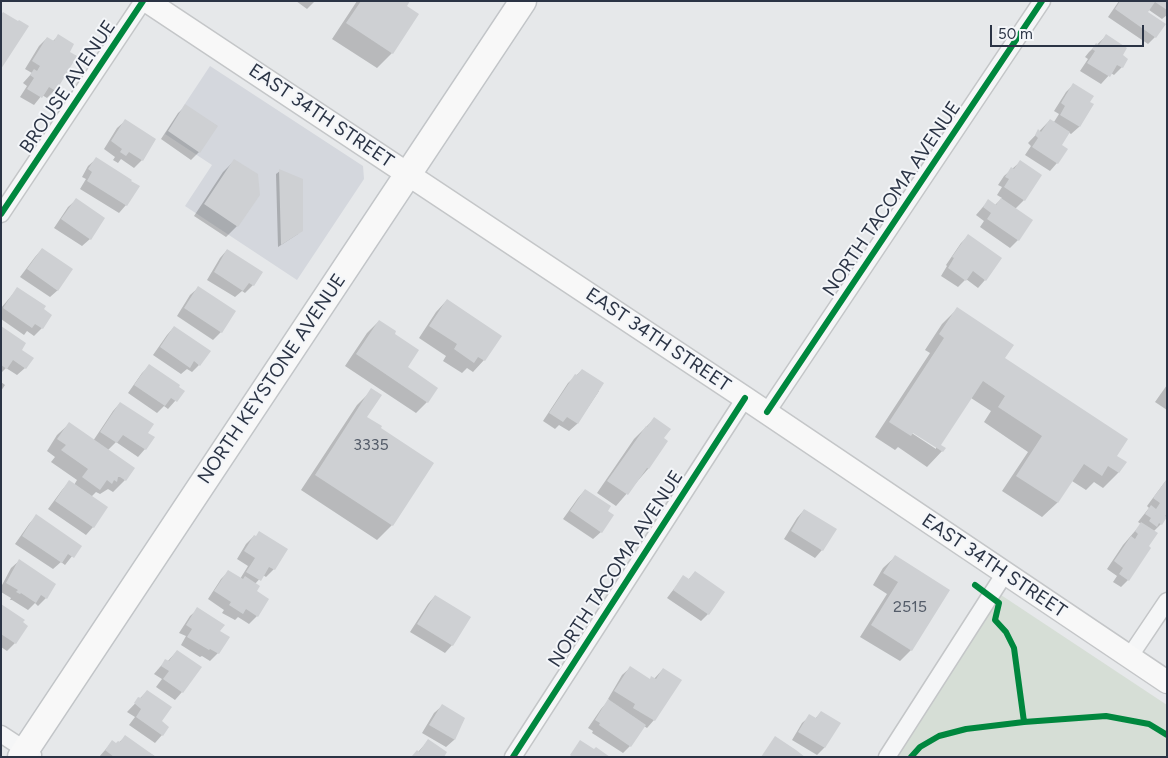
<!DOCTYPE html>
<html>
<head>
<meta charset="utf-8">
<style>
  body { margin:0 }
  #map { position:relative; width:1168px; height:758px; overflow:hidden; background:#e6e8ea; font-family:Figtree,sans-serif }
  canvas { display:block }
  .frame { position:absolute; inset:0; border:2px solid #2b3445; pointer-events:none }
  .scale { position:absolute; left:990px; top:25px; width:154px; height:22px; box-sizing:border-box; border:2px solid #2b3445; border-top:0; padding-left:6px; font-size:15px; line-height:18px; white-space:nowrap; color:#2b3445; -webkit-text-stroke:4px #f4f6f9; paint-order:stroke }
</style>
</head>
<body>
<div id="map">
<canvas width="1168" height="758"></canvas>
<div class="frame"></div>
<div class="scale">50 m</div>
</div>
<script>
const g = document.querySelector('canvas').getContext('2d');
g.lineJoin = 'round';
function fillPath(path, color) { g.fillStyle = color; g.fill(path, 'evenodd'); }
function trace(path, color, width, dash) { g.strokeStyle = color; g.lineWidth = width; g.lineCap = dash ? 'butt' : 'round'; g.setLineDash(dash || []); g.stroke(path); }
function write(font, color, halo, rows, align = 'center') {
  g.font = font + ' Figtree,sans-serif'; g.lineWidth = 4; g.setLineDash([]); g.textBaseline = 'middle'; g.strokeStyle = halo; g.fillStyle = color; for (const [text, x, y, turn = 0] of rows) {
    g.save(); g.translate(x, y); g.rotate((+turn || 0) * Math.PI / 180); g.textAlign = isNaN(turn) ? turn : align; if (halo) g.strokeText(text, 0, 0); g.fillText(text, 0, 0); g.restore();
  }
}
fillPath(new Path2D(`
  M210,66L363,166L364,179L297,280L185,206L212,165L165,134Z`), '#d4d7dd');
fillPath(new Path2D(`
  M1001,595L1167,705V757H895Z`), '#d6ded6');
fillPath(new Path2D(`
  M296,1H315L307,9Z
  M357,1H408L405,6L417,15L392,53L377,68L332,39Z
  M1119,1H1167V15L1162,19L1149,10L1147,12L1155,37L1148,44L1108,17Z
  M58,36L68,52L76,56L55,90L47,98L42,95L34,105L20,97L27,86L23,83L32,73L25,69L39,46L47,38L52,42Z
  M1106,36L1121,56L1122,67L1114,75L1111,73L1101,84L1080,71L1088,59L1085,57L1089,52Z
  M1074,84L1092,105L1079,127L1071,134L1068,132L1060,145L1057,163L1050,171L1025,155L1031,146L1028,143L1050,120L1054,122L1059,114L1054,111L1066,92Z
  M186,106L217,126L199,152L191,160L161,139L178,113Z
  M125,121L155,140L142,160L134,168L121,159L118,163L113,160L115,157L104,149L117,128Z
  M96,159L126,205L119,213L80,189L86,179L82,177L88,166Z
  M234,161L237,226L226,237L194,216L223,172Z
  M1020,162L1040,175L1024,200L1015,209L1031,220L1018,240L1010,248L980,227L984,221L976,215L988,201L995,205L1002,198L997,195L1002,187L998,185L1004,176Z
  M280,171L298,234L278,247L276,174Z
  M76,200L90,239L82,246L54,228L68,207Z
  M968,236L985,280L978,288L966,279L958,287L941,276L947,266L946,265L961,243Z
  M42,249L58,290L50,297L20,277L35,257Z
  M227,250L261,272L253,285L245,293L242,291L235,297L207,280L220,258Z
  M18,288L42,328L34,336L27,331L24,335L1,319V308Z
  M198,288L221,332L213,340L177,316L190,295Z
  M447,300L484,360L473,372L467,368L462,373L443,361L446,356L419,338L436,312Z
  M957,309L1003,358L1115,456L1125,463L1118,473L1103,488L1094,482L1086,490L1072,481L1057,503L1042,517L1002,491L1028,452L984,422L991,411L971,398L939,445L944,449L927,467L898,447L895,450L875,437L930,353L925,350L942,324ZM909,428L936,446V449L907,430Z
  M379,321L393,334L407,368L427,402L416,413L345,366L367,333Z
  M174,327L199,365L192,372L187,369L181,374L153,355L167,335Z
  M1,328L20,350L25,368L17,375L6,368L1,373Z
  M149,366L183,392L168,409L164,406L157,413L128,393L142,373Z
  M582,370L599,391L577,424L569,431L559,425L555,429L543,421L568,383Z
  M1,382L5,385L1,391Z
  M1167,385V410L1155,402Z
  M372,390L365,417L379,428L433,463L392,525L377,540L301,490L357,405Z
  M120,403L146,433L145,449L138,457L116,442L107,451L125,480L113,492L108,489L100,494L96,492L91,497L93,527L86,535L48,509L62,490L69,482L74,485L77,480L51,462L55,457L47,451L57,435L69,424L93,441L113,411Z
  M654,419L663,438L667,441L648,469L616,506L597,493L634,439Z
  M1167,479V518H1164L1161,524L1153,532L1128,580L1121,587L1113,582L1117,576L1107,569L1123,545L1141,524L1138,522L1149,508L1147,506Z
  M585,490L601,532L593,539L563,519L578,498Z
  M804,510L822,550L815,558L784,539L797,518Z
  M36,516L80,546L65,565L61,562L53,569L15,544L29,524Z
  M254,536L274,569L266,577L263,575L255,584V591L268,599L257,616L249,624L238,617L235,620L222,613L224,610L208,599L221,579L228,572L240,579L248,566L237,559L246,544Z
  M895,557L911,650L900,661L860,637L887,594L873,585L883,568Z
  M19,561L46,598L38,606L35,603L28,610L12,600H10L11,598L1,592V587L11,568Z
  M695,572L708,614L701,621L667,598L683,577L688,580Z
  M435,596L452,645L445,653L410,632L428,604Z
  M1,606L15,643L7,651L1,647Z
  M198,609L219,632L218,653L210,661L202,656L200,657L181,645L186,636L179,633L190,616Z
  M177,651L182,692L175,700L156,687L162,679L154,674L166,660L167,662Z
  M630,668L649,680L654,679L663,669L654,720L647,728L644,726L630,746L623,753L592,733L593,731L588,728L601,709L609,700L608,699L622,675Z
  M147,691L160,722L162,735L155,743L129,725L135,717L127,712Z
  M442,706L464,719L454,740L446,747L422,733L434,713Z
  M821,712L839,724L824,748L817,755L792,740L802,723L810,716L815,719Z
  M125,737L156,757H99L112,742L116,745Z
  M428,741L443,757H412L418,752Z`), '#0003');
fillPath(new Path2D(`
  M361,1H410L407,6L419,14L393,54L346,23Z
  M1120,1H1167V10L1155,2L1148,12L1166,24L1156,38L1115,9Z
  M3,12L18,21L19,20L29,26L1,69V15Z
  M58,34L74,44L70,52L77,56L56,91L49,87L42,98L27,89L34,78L30,75L34,69L37,71L40,66L32,61L47,37L54,41Z
  M1106,34L1127,48L1123,55L1128,59L1123,68L1117,65L1110,77L1087,63L1095,51L1092,49L1096,43L1099,45Z
  M1073,83L1094,96L1090,102L1094,104L1080,127L1060,115L1065,106L1061,103Z
  M185,104L218,126L200,153L168,131Z
  M125,119L156,139L143,161L129,152L126,156L120,152L122,149L111,141Z
  M1050,119L1070,132L1062,145L1068,149L1058,164L1032,147L1038,138L1035,135L1038,129L1041,132Z
  M96,157L132,180L131,181L140,186L127,206L87,181L92,172L88,169Z
  M234,159L258,174L260,195L238,227L204,204Z
  M1020,160L1042,175L1025,201L1004,187L1009,179L1005,177L1011,167L1014,169Z
  M279,169L303,179V231L281,245Z
  M76,198L105,218L91,240L61,219Z
  M1001,198L1033,220L1019,241L987,219L991,213L983,207L988,199L996,205Z
  M968,234L1002,258L986,281L973,271L966,281L948,268L954,258L952,257Z
  M42,248L73,269L58,291L27,269Z
  M227,249L263,272L254,286L249,283L243,291L214,272Z
  M198,286L236,311L222,333L184,308Z
  M17,287L46,306L44,309L52,315L43,329L35,324L32,328L3,308Z
  M447,299L502,336L485,361L478,357L474,363L454,349L457,344L429,326Z
  M957,307L1014,345L1005,358L1128,439L1117,456L1127,462L1119,473L1108,466L1102,476L1084,464L1058,503L1016,476L1042,436L998,407L1005,396L983,381L941,445L946,448L943,452L913,433L911,436L889,422L944,338L939,334Z
  M379,320L396,331L395,334L419,350L408,367L438,388L428,403L356,354Z
  M1,326L26,343L22,350L34,358L26,369L13,360L7,369L1,365Z
  M174,326L211,351L200,366L194,361L190,368L160,347Z
  M149,364L180,385L179,387L185,391L177,402L171,398L165,406L134,385Z
  M582,369L604,383L578,424L567,417L563,422L549,413L575,374L577,375Z
  M371,388L382,395L367,417L382,426L381,428L434,463L393,526L315,475Z
  M120,402L154,424L148,433L155,437L146,450L123,435L117,443L100,432Z
  M654,417L671,429L664,438L668,441L649,469L647,468L628,495L607,481L646,426L647,427Z
  M69,422L135,468L126,481L120,477H118L117,482L114,480L112,484L107,480L100,490L82,477L88,469L61,450L66,445L57,439Z
  M1167,479V514L1165,516L1167,517L1162,525L1159,523L1157,527L1149,521L1151,518L1145,514L1151,505L1156,509L1160,503L1153,498Z
  M69,480L108,507L94,528L55,501Z
  M585,489L611,506L608,511L614,515L602,533L570,511Z
  M804,509L837,529L823,551L791,531Z
  M36,514L82,546L74,558L68,554L62,563L22,536Z
  M1141,522L1158,533L1149,546L1151,548L1129,581L1119,574L1123,568L1114,561L1131,536L1135,539L1138,534L1135,531Z
  M259,531L288,549L275,570L269,567L261,581L246,572L255,558L244,551L254,535L256,536Z
  M895,555L950,590L912,651L871,625L898,582L883,573Z
  M19,559L56,584L47,599L41,595L36,603L21,593L20,594L16,592L18,590L6,583Z
  M228,570L243,579L245,576L260,586L257,591L269,599L258,617L246,609L243,614L229,605L231,602L214,591Z
  M695,571L725,592L709,615L673,590L683,575L689,579Z
  M435,595L471,617L453,646L417,624Z
  M1,604L25,620L23,622L28,626L16,644L1,634Z
  M197,607L225,625L220,631L230,637L219,654L210,649L209,650L187,637L192,629L186,625Z
  M177,650L202,667L183,693L163,679L169,671L161,666L165,659L169,661Z
  M630,666L650,679L651,676L656,679L663,668L682,680L655,721L633,708L635,704L614,691Z
  M147,690L172,707L162,721L169,727L163,736L136,717L141,709L134,703L138,697L141,698Z
  M608,699L646,725L631,747L599,725L600,723L595,720Z
  M442,704L465,718L455,740L429,725Z
  M821,711L841,723L825,748L798,732L809,714L816,718Z
  M125,735L156,757H114L105,750L112,740L116,743L118,741L120,742Z
  M775,736L796,750L805,757H761Z
  M428,739L447,752L444,757L412,756L417,750L419,752Z
  M580,740L594,749L596,747L610,757H572L570,755Z`), '#ced0d3');
const minor = new Path2D(`
  M1,214L143,1
  M767,412L1042,1
  M1130,656L1167,601
  M1,734L33,755
  M513,757L745,398
  M887,757L1005,573`);
const secondary = new Path2D(`
  M147,1L745,398L1167,682`);
const primary = new Path2D(`
  M21,757L523,1`);
trace(minor, '#c4c6c8', 19);
trace(secondary, '#c4c6c8', 25);
trace(primary, '#c2c5c8', 29);
trace(minor, '#f5f6f7', 16);
trace(secondary, '#f8f8f8', 22);
trace(primary, '#f8f8f8', 26);
trace(new Path2D(`
  M1,214L143,1
  M767,412L1042,1
  M975,585L999,603L995,620L1006,632L1014,648L1024,722
  M513,757L745,398
  M911,757L920,747L939,736L966,729L1024,722L1106,716L1149,724L1167,735`), '#00873e', 6);
write('16px', '#545c69', null, [
  ["3335",371,445],
  ["2515",910,607]
]);
write('19px', '#2b3445', '#f4f6f9', [
  ["BROUSE AVENUE",68,87,-56],
  ["EAST 34TH STREET",321,116,34],
  ["NORTH TACOMA AVENUE",892,199,-56],
  ["EAST 34TH STREET",658,340,34],
  ["NORTH KEYSTONE AVENUE",272,379,-56],
  ["EAST 34TH STREET",994,566,34],
  ["NORTH TACOMA AVENUE",616,569,-57]
]);
</script>
</body>
</html>
